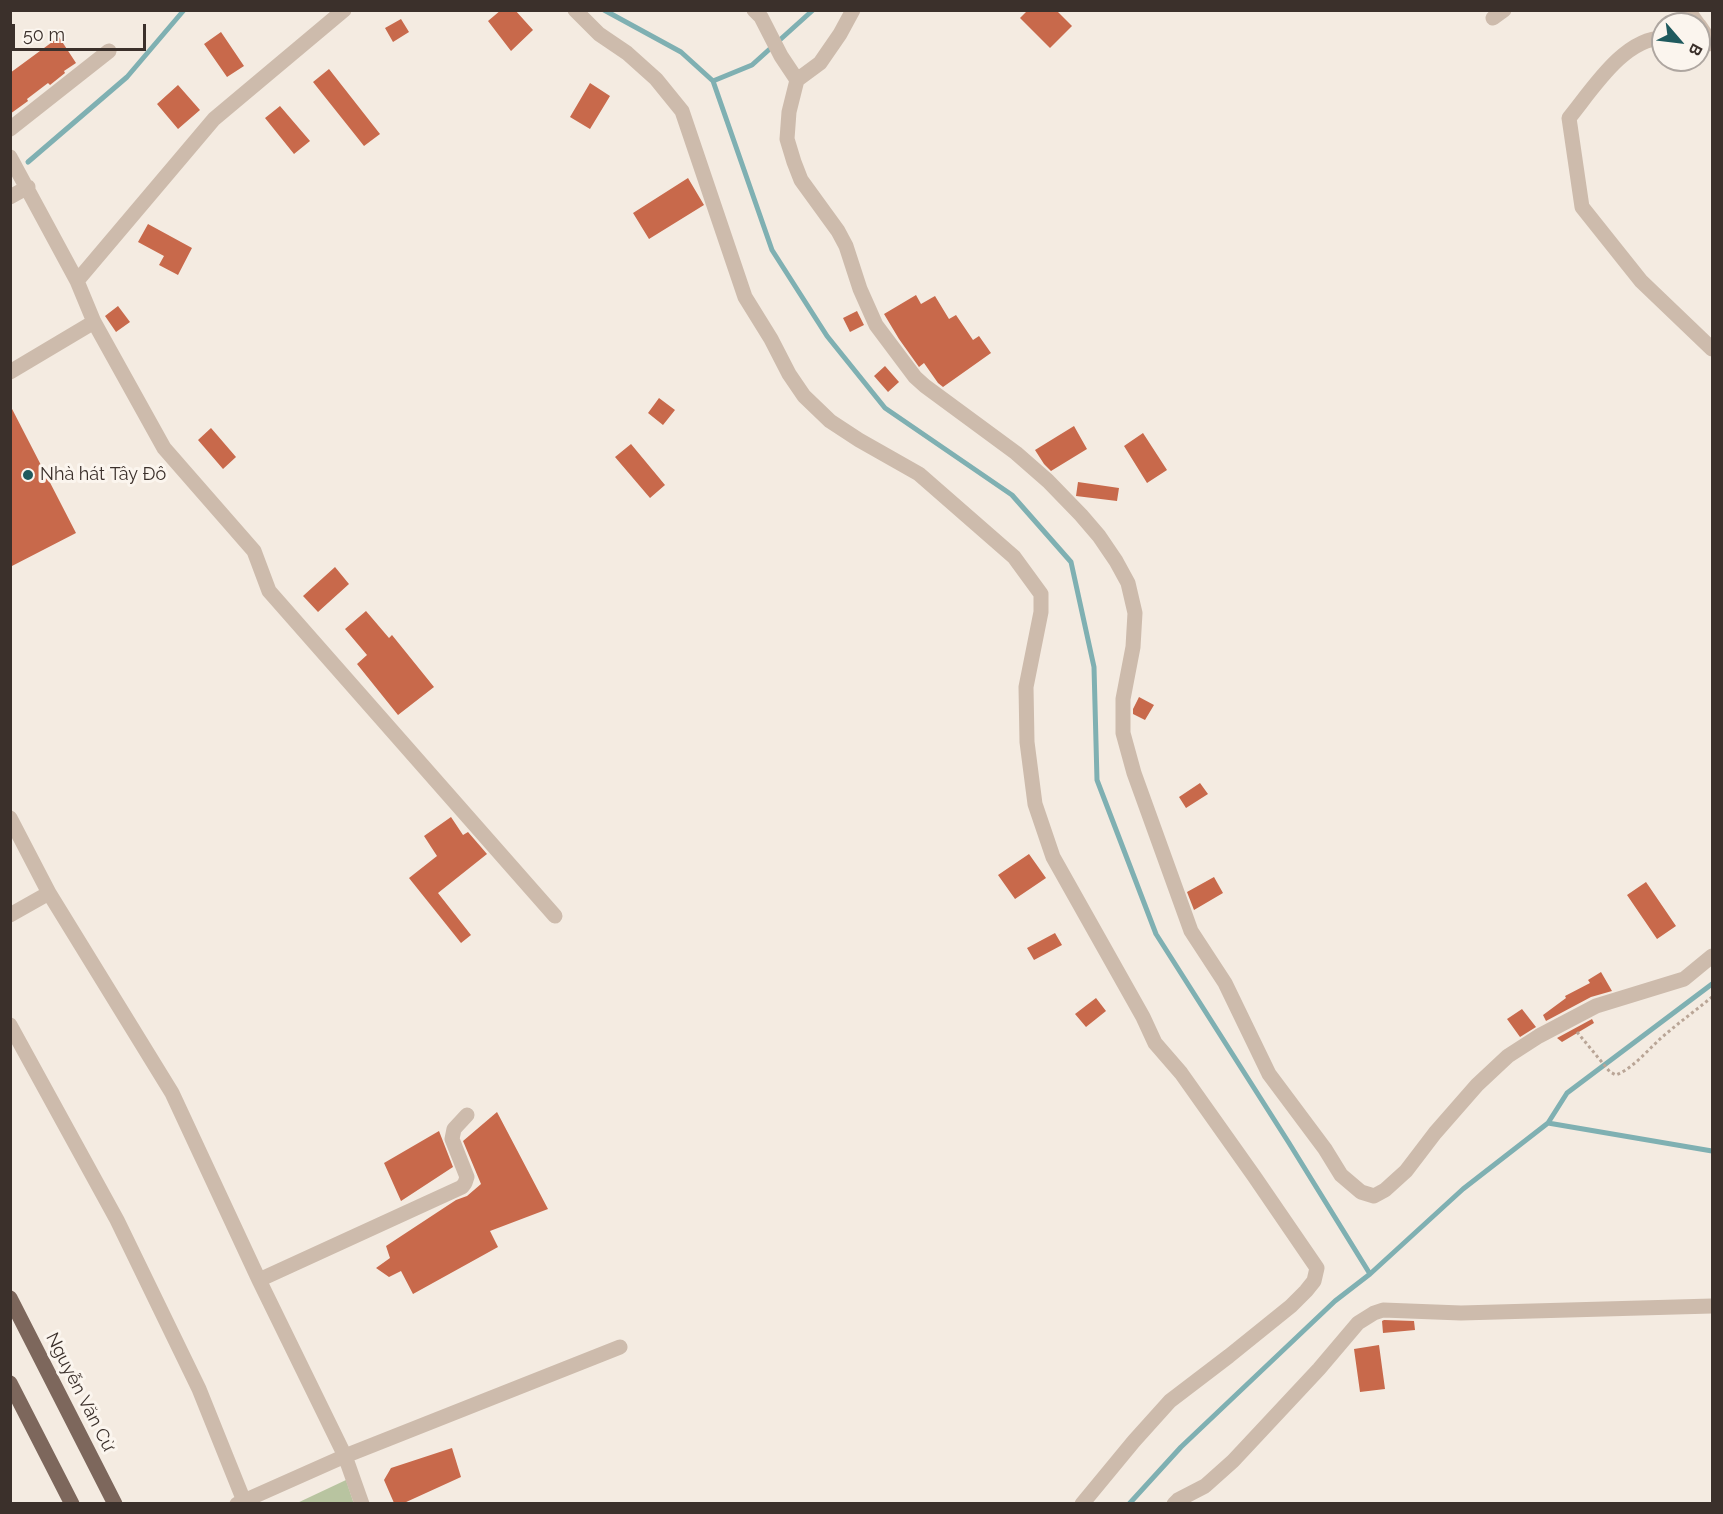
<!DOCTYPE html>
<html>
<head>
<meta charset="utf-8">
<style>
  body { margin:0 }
  #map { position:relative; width:1723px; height:1514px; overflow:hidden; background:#f4ebe1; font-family:Raleway,sans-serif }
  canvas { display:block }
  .frame { position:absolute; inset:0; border:12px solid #3b302b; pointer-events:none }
  .north { position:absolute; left:1651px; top:12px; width:60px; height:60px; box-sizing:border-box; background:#fbf5ee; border:2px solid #aea6a0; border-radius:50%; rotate:118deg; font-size:16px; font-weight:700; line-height:24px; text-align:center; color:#3b302b }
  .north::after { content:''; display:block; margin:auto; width:21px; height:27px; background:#1f5a5e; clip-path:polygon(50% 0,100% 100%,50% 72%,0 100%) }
  .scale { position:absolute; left:12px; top:24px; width:134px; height:27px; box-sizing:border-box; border:3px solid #3b302b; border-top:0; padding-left:8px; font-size:18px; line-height:21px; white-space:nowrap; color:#3b302b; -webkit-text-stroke:4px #fbf5ee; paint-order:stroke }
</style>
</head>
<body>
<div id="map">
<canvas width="1723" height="1514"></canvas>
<div class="frame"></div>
<div class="north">B</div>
<div class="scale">50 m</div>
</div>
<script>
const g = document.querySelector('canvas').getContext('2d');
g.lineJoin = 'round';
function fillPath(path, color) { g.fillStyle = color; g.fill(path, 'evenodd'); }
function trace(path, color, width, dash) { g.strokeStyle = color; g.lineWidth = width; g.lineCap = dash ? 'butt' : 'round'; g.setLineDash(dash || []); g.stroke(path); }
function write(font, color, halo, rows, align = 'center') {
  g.font = font + ' Raleway,sans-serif'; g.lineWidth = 6; g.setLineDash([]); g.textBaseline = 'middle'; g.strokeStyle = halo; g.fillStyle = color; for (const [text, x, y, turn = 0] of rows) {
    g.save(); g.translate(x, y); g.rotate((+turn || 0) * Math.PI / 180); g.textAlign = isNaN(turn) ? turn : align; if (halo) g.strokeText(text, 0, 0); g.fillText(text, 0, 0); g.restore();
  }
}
fillPath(new Path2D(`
  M346,1480L354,1504H295Z`), '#b8c4a0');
trace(new Path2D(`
  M604,10L681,52L713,81L772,250L827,336L885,408L1012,495L1071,562L1094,667L1097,780L1156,934L1289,1143L1370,1274L1463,1189L1548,1123L1567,1093L1712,984
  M713,81L752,65L813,10
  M28,162L127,77L184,10
  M1548,1123L1712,1151
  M1129,1504L1181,1447L1335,1301L1370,1274`), '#7fb0b2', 5);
fillPath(new Path2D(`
  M501,10H515L533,30L511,51L488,21Z
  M1028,10H1056L1072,26L1050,48L1020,18Z
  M401,19L409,32L393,42L385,28Z
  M221,32L244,66L227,77L204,44Z
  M59,37L76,63L64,71L65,73L50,85L48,83L27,99L28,101L10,114V73Z
  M329,69L380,134L364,146L313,82Z
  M590,83L610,96L590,129L570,117Z
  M178,85L200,110L178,129L157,104Z
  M280,106L310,141L294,154L265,118Z
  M688,178L704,205L649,239L633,213Z
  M148,224L192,248L178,275L159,265L164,256L138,242Z
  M916,295L921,304L935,296L949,319L956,315L973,340L979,336L991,353L943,387L938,383L924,363L919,367L899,339L884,314Z
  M118,306L130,322L116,332L105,316Z
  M857,311L864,325L850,332L843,318Z
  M885,366L899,382L888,392L874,376Z
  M659,398L675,410L663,425L648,413Z
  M10,405L76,533L10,567Z
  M1074,426L1087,449L1051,471L1044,464L1035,450Z
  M211,428L236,457L223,469L198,440Z
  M1143,433L1167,470L1147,483L1124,446Z
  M631,444L665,485L650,498L615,457Z
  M1078,482L1119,488L1117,501L1076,496Z
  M335,567L349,584L318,612L303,596Z
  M366,611L389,638L392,635L434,687L398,715L357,664L367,655L345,629Z
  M1139,697L1154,705L1145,720L1133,714V709Z
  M1200,783L1208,794L1186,808L1179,797Z
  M451,817L463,835L468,832L487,854L438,893L471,935L461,943L409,878L437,856L424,836Z
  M1029,854L1046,878L1015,899L998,875Z
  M1214,877L1223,893L1194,910L1187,892Z
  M1646,882L1676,926L1657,939L1627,895Z
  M1055,933L1062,945L1034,960L1027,948Z
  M1601,972L1612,991L1591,997L1546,1021L1543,1015L1566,998L1565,996L1590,983L1588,980Z
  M1096,998L1106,1011L1086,1027L1075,1014Z
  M1522,1009L1536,1027L1520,1037L1507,1019Z
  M1592,1019L1594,1023L1562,1042L1557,1038Z
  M497,1112L548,1209L490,1231L498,1247L413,1294L401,1271L389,1277L376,1268L390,1258L386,1246L456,1200L467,1196L481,1184L463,1141Z
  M439,1131L453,1167L401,1201L384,1163Z
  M1384,1320L1414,1321L1415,1330L1383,1333L1382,1321Z
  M1379,1345L1385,1389L1360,1392L1354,1349Z
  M452,1448L461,1477L404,1503H394L384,1480L391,1468Z`), '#c8694b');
trace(new Path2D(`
  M1577,1032L1610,1072L1616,1075C1633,1068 1646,1052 1660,1039C1677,1024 1695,1011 1712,997`), '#b9a596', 3, [3, 3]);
trace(new Path2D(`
  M575,10L599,34L627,53L656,79L682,111L745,297L771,339L789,374L804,396L830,421L859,440L919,474L1014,557L1041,594V612L1026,687L1027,742L1035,804L1053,857L1143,1017L1155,1043L1181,1073L1254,1176L1317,1268L1314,1281L1306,1291L1291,1306L1229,1356L1170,1401L1134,1441L1082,1504
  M754,10L761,17L781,56L797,80
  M853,10L840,34L820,63L797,80L789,112L787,139L794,162L801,180L838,231L846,246L860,289L876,325L915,377L925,386L1016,453L1048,481L1081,515L1099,536L1116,561L1128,583L1135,613L1133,647L1123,699V733L1134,773L1191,931L1225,983L1269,1074L1325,1149L1341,1175L1361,1192L1374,1196L1385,1190L1406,1171L1435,1133L1477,1085L1508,1056L1539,1036L1596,1006L1684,979L1712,956
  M1688,10L1698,24
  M1493,18L1504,10
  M1699,25L1712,44
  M1663,38C1624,38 1592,90 1569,118L1582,207L1641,281L1712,349
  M10,129L109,51
  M10,157L77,281L94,322L164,448L254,551L269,591L555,916
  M10,197L28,187
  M77,281L214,119L344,10
  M10,372L94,322
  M10,818L49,893L172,1093L259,1280L345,1456L362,1504
  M10,915L49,893
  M10,1025L117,1220L199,1389L244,1501
  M259,1280L462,1187L465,1183L467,1177L452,1139L454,1129L467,1115
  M237,1504L345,1456L620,1347
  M1174,1504L1178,1500L1205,1486L1233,1461L1319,1369L1358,1323L1374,1313L1383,1310L1461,1313L1712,1306`), '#cdbbac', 15);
trace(new Path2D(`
  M10,1298L115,1504
  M10,1383L72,1504`), '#7d675c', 15);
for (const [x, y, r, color] of [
  [28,475,6,"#1f5a5e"]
]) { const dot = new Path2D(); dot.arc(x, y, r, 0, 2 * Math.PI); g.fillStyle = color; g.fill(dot); trace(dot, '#fbf5ee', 2); }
write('18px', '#3b302b', '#fbf5ee', [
  ["Nhà hát Tây Đô",40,475]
], 'left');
write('18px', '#3b302b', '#fbf5ee', [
  ["Nguyễn Văn Cừ",80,1392,63]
]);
</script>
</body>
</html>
